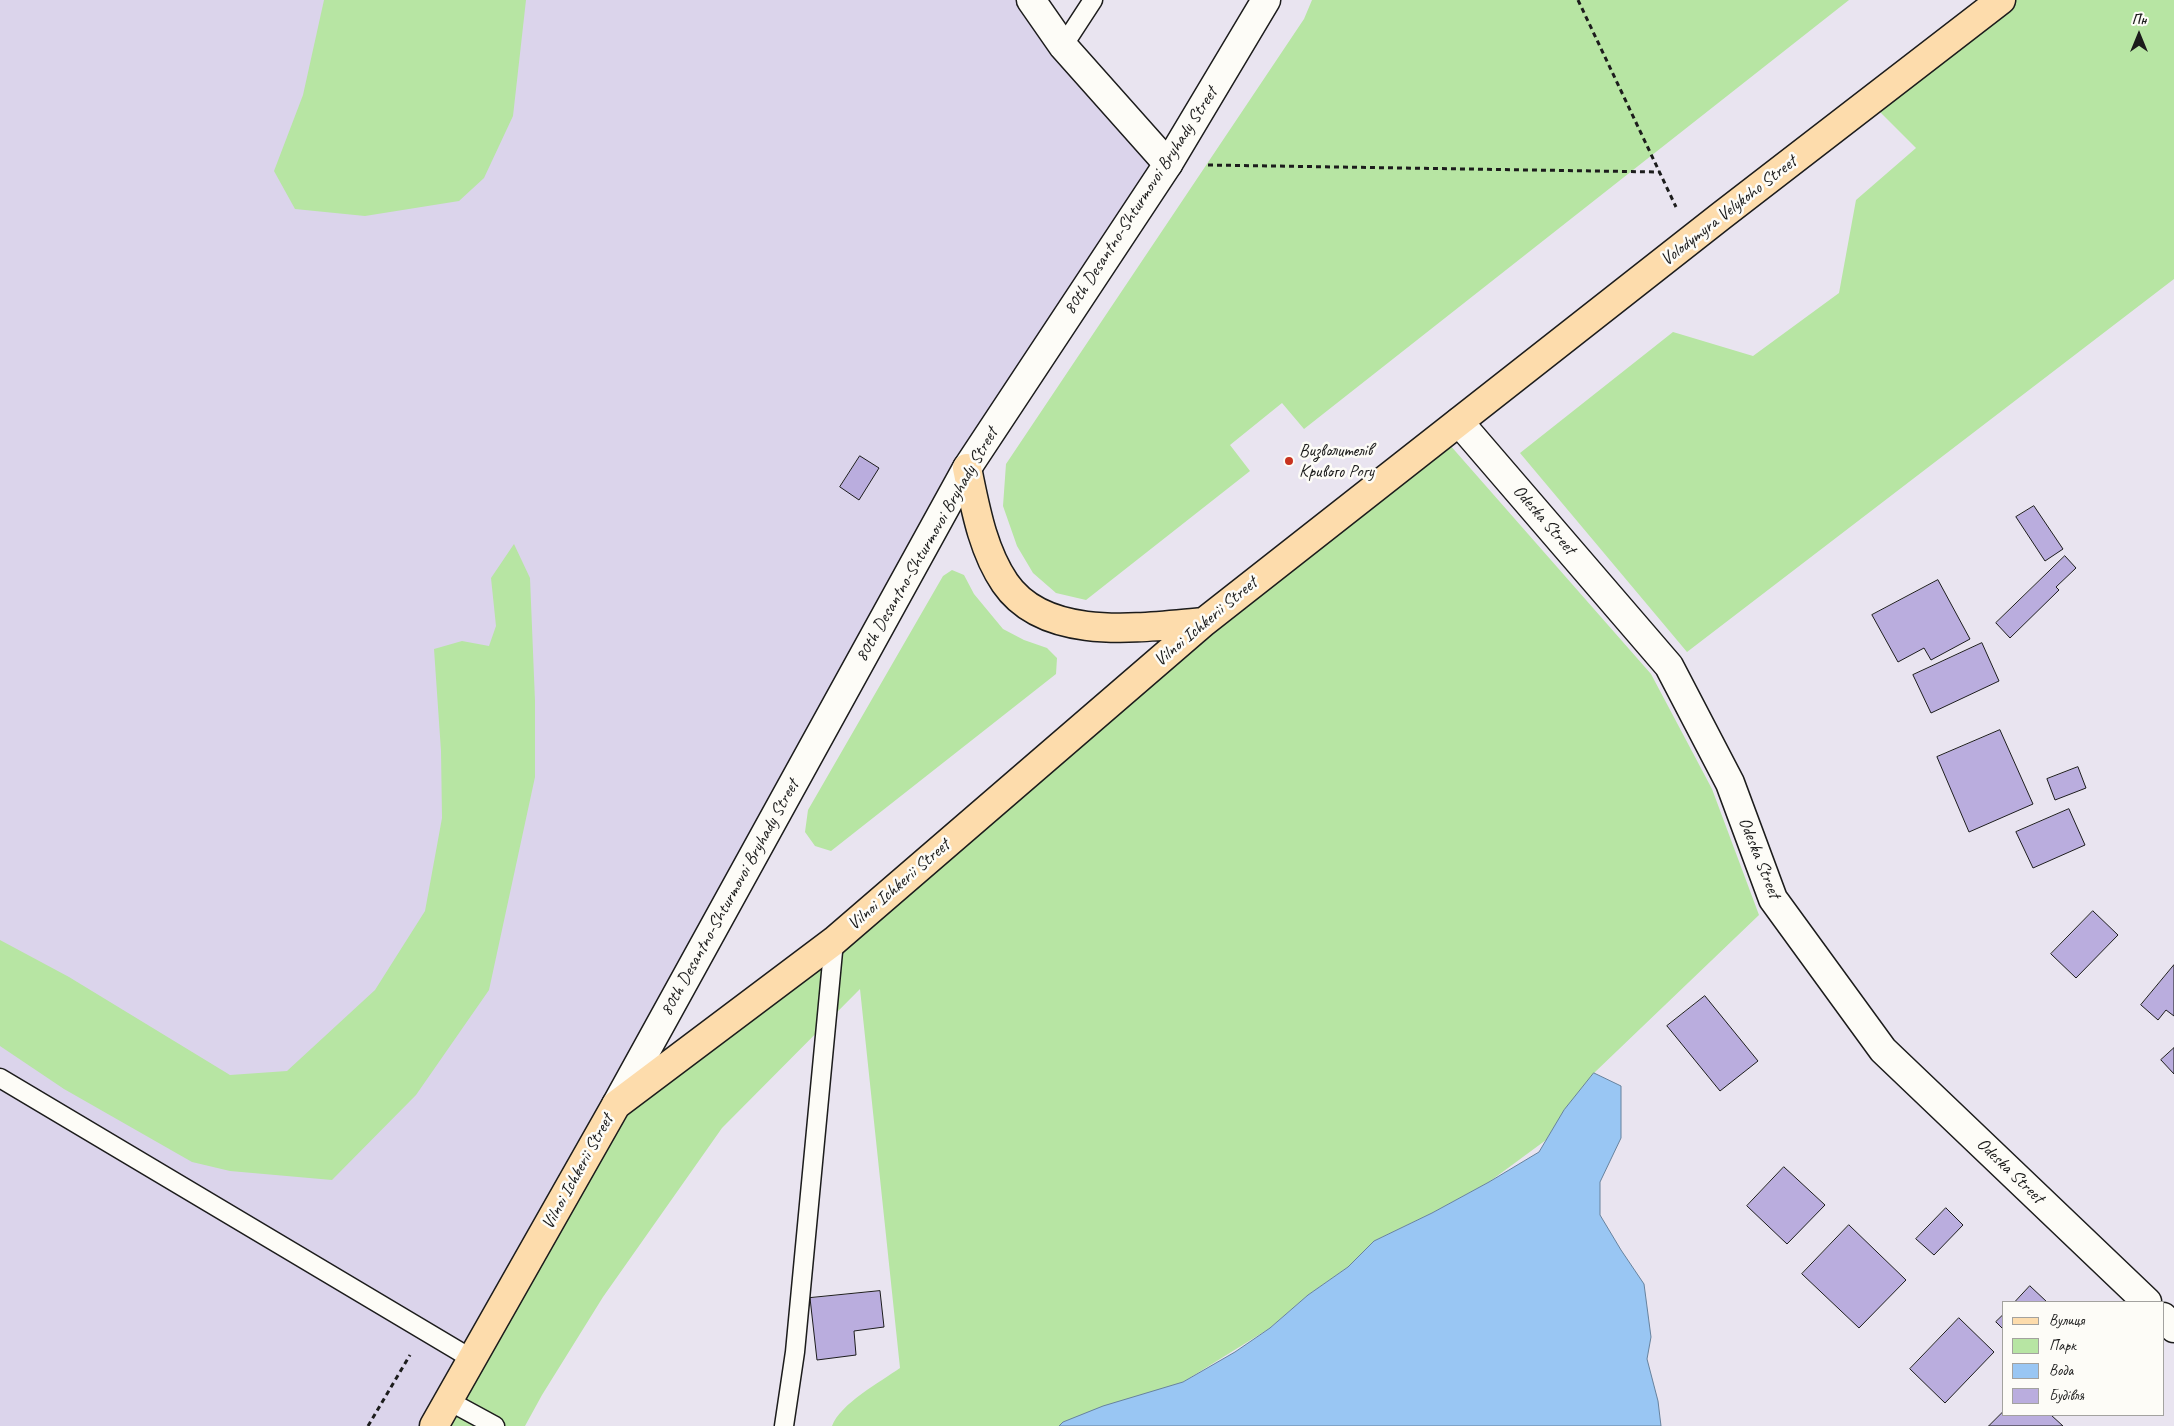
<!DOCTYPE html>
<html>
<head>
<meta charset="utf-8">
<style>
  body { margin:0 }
  #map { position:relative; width:2174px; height:1426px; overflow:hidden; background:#e9e4f0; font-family:Caveat,sans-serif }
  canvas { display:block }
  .legend { position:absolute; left:2002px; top:1301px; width:162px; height:115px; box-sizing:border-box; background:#fdfcf7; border:1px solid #a3a29f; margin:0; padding:6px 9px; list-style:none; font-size:15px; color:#1c1c1c }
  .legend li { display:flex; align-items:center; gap:10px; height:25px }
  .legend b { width:25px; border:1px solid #a3a29f }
  .north { position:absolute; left:2114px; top:10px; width:50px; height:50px; -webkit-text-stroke:4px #fdfcf7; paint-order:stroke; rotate:0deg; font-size:14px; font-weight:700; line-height:20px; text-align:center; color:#1c1c1c }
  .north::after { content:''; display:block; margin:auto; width:18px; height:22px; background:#1c1c1c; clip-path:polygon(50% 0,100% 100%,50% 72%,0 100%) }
</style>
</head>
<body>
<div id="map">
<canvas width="2174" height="1426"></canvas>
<ul class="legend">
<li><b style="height:6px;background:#fddcac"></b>Вулиця</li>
<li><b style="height:14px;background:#b7e5a3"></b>Парк</li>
<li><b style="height:14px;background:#99c6f3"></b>Вода</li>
<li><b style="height:14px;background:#baadde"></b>Будівля</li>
</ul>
<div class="north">Пн</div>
</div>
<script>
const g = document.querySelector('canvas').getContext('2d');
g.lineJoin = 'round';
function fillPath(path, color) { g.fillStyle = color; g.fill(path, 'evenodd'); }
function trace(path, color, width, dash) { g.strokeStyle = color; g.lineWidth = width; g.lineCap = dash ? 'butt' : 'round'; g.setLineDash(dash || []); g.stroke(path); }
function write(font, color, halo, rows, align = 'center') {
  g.font = font + ' Caveat,sans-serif'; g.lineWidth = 5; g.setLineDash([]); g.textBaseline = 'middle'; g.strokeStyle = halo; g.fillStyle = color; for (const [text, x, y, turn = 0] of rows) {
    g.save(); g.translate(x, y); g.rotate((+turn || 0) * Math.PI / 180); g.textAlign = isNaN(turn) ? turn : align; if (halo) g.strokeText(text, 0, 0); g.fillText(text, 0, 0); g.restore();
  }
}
fillPath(new Path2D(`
  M0,0H1031L1168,164L967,468L434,1426H0Z`), '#dbd4eb');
fillPath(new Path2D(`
  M324,0H526L513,116L484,178L459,201L365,216L295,209L274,171L303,95Z
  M1312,0H1849L1304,429L1282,403L1230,445L1250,471L1086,600L1056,593L1033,573L1017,546L1003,506L1006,464L1304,19Z
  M2001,0H2174V279L1687,652L1520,453L1673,332L1753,356L1839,293L1856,200L1916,148L1870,102Z
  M1442,436L1651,674L1712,789L1759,915L1594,1073L1565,1110L1546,1140L1489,1182L1432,1213L1374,1241L1348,1267L1308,1295L1270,1328L1183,1382L1063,1422L1059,1426H832C840,1404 880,1382 900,1368L860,989L722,1128L603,1297L542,1395L525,1426H434L616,1105Z
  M514,544L530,578L535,701V777L489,990L416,1095L332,1180L230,1171L192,1162L64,1089L0,1046V940L69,977L230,1075L287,1071L375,990L425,911L442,818L441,751L434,649L462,641L489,646L496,626L491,578Z
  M952,570L964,575L974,594L1003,629L1024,640L1047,648L1057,658L1056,674L831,851L815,846L805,832L808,810L943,576Z`), '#b7e5a3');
const water = new Path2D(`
  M1594,1073L1621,1086V1138L1600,1182V1215L1621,1250L1644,1284L1651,1337L1647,1359L1658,1401L1661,1426H1059L1063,1422L1103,1406L1183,1382L1235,1352L1270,1328L1308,1295L1348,1267L1374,1241L1432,1213L1489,1182L1539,1152L1564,1110Z`);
fillPath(water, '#99c6f3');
trace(water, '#67829d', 1);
const building = new Path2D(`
  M860,456L879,468L859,500L840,487Z
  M2034,506L2063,549L2045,561L2016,517Z
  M2065,556L2076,568L2056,587L2059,590L2010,638L1996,623Z
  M1938,580L1970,639L1931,660L1924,648L1898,662L1872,615Z
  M1982,643L1999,681L1931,713L1913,675Z
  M2000,730L2033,804L1969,832L1937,757Z
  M2078,767L2086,788L2055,800L2047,779Z
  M2069,809L2085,845L2033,868L2016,832Z
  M2093,911L2118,935L2076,978L2051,954Z
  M2174,965V1016L2166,1010L2158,1020L2141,1005Z
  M1705,996L1758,1061L1720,1091L1667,1026Z
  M2174,1048V1074L2161,1060Z
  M1784,1167L1825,1205L1787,1244L1747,1206Z
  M1946,1208L1963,1225L1934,1255L1916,1239Z
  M1849,1225L1906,1280L1859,1328L1802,1274Z
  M2030,1286L2047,1302H2015Z
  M880,1291L884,1327L854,1331L856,1355L817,1360L810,1298Z
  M2003,1315V1329L1996,1322Z
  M1959,1318L1994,1352L1945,1403L1910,1369Z
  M2003,1412V1415H2051L2063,1426H1989Z`);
fillPath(building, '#baadde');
trace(building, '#1c1c1c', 1);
const service = new Path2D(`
  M1063,46L1093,0
  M0,1078L472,1359
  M449,1401L495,1426
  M784,1426L795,1352L834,941`);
const minor = new Path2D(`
  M1031,0L1063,46L1168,164
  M1459,422L1669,666L1730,783L1773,899L1883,1050L2147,1302
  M2163,1317L2174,1328`);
const tertiary = new Path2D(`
  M616,1105L967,468L1168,164L1266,0`);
const primary = new Path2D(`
  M967,468C975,506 982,549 1005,583C1046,643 1143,627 1204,622
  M434,1426L616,1105L834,941L1204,622L1721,216L2001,0`);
trace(service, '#1c1c1c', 21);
trace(minor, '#1c1c1c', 31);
trace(tertiary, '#1c1c1c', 31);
trace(primary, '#1c1c1c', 31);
trace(new Path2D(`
  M1578,0L1676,207
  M1208,165L1660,172
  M368,1426L410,1355`), '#1c1c1c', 3, [5, 4]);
trace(service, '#fdfcf7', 18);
trace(minor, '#fdfcf7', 28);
trace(tertiary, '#fdfcf7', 28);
trace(primary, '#fddcac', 28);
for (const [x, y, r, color] of [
  [1289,461,5,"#c8321e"]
]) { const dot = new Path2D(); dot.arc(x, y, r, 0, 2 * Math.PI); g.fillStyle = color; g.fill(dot); trace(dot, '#fdfcf7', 2); }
write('18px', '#1c1c1c', '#fdfcf7', [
  ["80th Desantno-Shturmovoi Bryhady Street",1141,201,-57],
  ["Volodymyra Velykoho Street",1729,211,-38],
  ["Odeska Street",1544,520,49],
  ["80th Desantno-Shturmovoi Bryhady Street",927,545,-60],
  ["Vilnoi Ichkerii Street",1206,622,-40],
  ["Odeska Street",1759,858,68],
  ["Vilnoi Ichkerii Street",899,885,-41],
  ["80th Desantno-Shturmovoi Bryhady Street",730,898,-61],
  ["Odeska Street",2010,1171,44],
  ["Vilnoi Ichkerii Street",578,1172,-61]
]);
write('18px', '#1c1c1c', '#fdfcf7', [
  ["Визволителів",1299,451],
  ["Кривого Рогу",1299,472]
], 'left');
</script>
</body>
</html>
